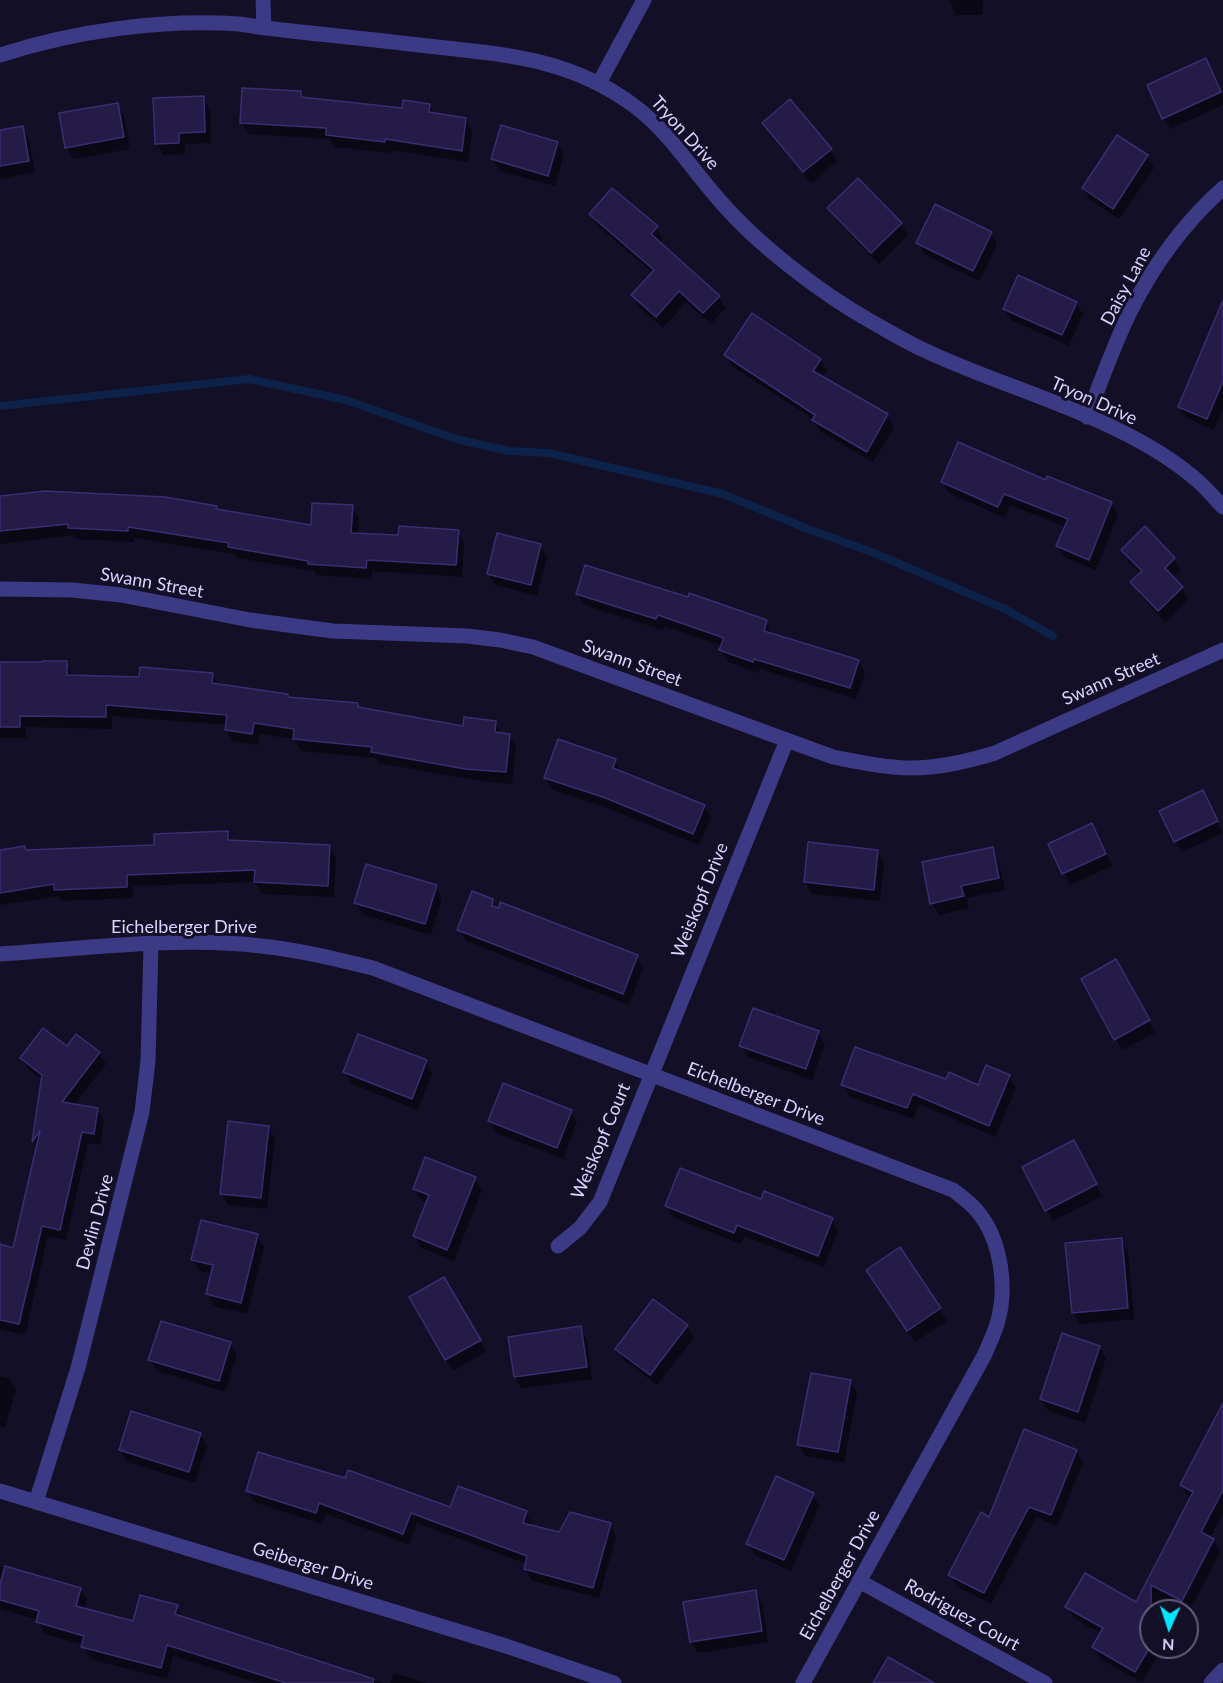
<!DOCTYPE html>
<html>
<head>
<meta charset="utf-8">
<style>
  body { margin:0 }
  #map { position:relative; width:1223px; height:1683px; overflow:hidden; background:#130f26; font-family:Lato,sans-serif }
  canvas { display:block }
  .north { position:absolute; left:1139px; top:1599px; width:60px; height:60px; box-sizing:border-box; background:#130f26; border:2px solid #625e7d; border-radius:50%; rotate:183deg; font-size:16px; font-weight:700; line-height:24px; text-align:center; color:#d9d4ff }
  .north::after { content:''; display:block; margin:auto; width:21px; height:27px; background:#00e5ff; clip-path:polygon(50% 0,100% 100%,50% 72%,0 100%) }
</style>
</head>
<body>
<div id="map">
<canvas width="1223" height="1683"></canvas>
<div class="north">N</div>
</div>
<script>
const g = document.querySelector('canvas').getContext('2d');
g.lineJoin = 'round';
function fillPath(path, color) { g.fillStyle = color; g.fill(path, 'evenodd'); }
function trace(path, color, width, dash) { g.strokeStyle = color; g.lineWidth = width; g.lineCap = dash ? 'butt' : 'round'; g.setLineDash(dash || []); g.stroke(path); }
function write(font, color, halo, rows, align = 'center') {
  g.font = font + ' Lato,sans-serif'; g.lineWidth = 6; g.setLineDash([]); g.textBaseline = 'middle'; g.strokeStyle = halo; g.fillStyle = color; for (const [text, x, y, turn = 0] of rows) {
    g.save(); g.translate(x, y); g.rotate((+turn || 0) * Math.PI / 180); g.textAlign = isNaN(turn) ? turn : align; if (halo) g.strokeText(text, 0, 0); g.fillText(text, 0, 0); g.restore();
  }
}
fillPath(new Path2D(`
  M949,0H983L982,15H956Z
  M1212,72L1223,96V105L1170,129L1164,118Z
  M301,93L304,99L403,110L429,105L435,115L466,119L472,131L468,162L391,150V153L334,147L330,139L248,134L242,123Z
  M203,98L210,109L211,143L185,144V154L163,155L157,143Z
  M117,104L124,116L130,149L73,159L67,147Z
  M763,123L830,150L837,161L811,183L770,135Z
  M22,128L29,139L35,172L0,179V132Z
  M1118,137L1147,156L1154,168L1119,219L1090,200L1083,189Z
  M557,143L564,155L555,186L499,171L493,159Z
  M829,209L901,224L908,235L879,264L836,220Z
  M591,214L656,227L663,239L659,243L719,296L725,308L711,324L686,302L663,328L639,307L633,296L653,273L598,226Z
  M991,233L997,244L980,281L925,255L918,243Z
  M1076,303L1083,314L1069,346L1011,320L1004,309Z
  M1223,330V408L1214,430L1186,418L1179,407Z
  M726,355L820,360L827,371L822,378L887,415L894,427L873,462L821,432L813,419L732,366Z
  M942,482H1047L1111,503L1118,515L1096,570L1065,558L1058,546L1066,527L1010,505L1005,518L949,493Z
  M0,497L216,507L218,511L312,527L352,507L359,518L358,535L400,537L458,532L464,543L462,577L372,571V579L316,575L314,571L237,558L234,554L134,538V542L76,539L74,535L0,544Z
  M540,546L547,557L537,596L495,585L489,574Z
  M1123,550L1174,559L1181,570L1172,578L1182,588L1188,600L1165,622L1139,594L1132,583L1141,574L1129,562Z
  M577,593L766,621L772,635L858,661L865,673L856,699L760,669L759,673L728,662L721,650L722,646L664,626L663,630L584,605Z
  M0,663H66L73,677L140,679L212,674L219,686L289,699L357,705L359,709L465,728L495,722L502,735H509L516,747L512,784L473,780L379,763L376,758L301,751L294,739L260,734L258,745L233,741L226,730L227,725L112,716V729L26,727V738H0Z
  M615,760L622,773L704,806L711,818L699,845L610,809L552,790L546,778Z
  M1209,804L1223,833L1182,852L1175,841Z
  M227,832L232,842L329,847L336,858L334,897L262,894L255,882L133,886V898L62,901L59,896L0,905V852L156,847Z
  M1098,837L1112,866L1070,885L1050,844Z
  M992,848L998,860L1005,890L967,898L969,908L939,915L932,903Z
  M877,852L884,863L880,901L812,894L805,882Z
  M436,886L442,898L431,935L363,915L356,903Z
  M492,901L496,909L637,957L643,968L629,1005L466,941L459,930Z
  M1115,961L1155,1033L1122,1050L1083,979Z
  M818,1032L825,1044L812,1080L748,1057L741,1046Z
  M67,1048L99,1053L106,1064L74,1105L97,1109L104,1121L100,1145L88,1143L66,1240L48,1236L25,1335L0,1329V1246L14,1249L38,1148L33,1141L43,1080L28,1069L22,1058Z
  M426,1061L432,1073L418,1110L352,1084L345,1072Z
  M1009,1076L1016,1088L995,1137L919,1104L914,1119L850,1097L843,1085L947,1081L979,1087Z
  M570,1111L577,1122L563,1159L496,1133L490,1121Z
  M268,1127L275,1139L267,1209L228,1205L222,1193Z
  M1080,1154L1102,1196L1053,1221L1047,1210Z
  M475,1178L482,1190L454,1261L421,1248L415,1236L428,1203L421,1200L414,1189Z
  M762,1201L832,1219L838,1231L824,1267L744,1236L741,1244L674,1218L667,1206Z
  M257,1236L264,1247L247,1314L214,1306L207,1294L212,1274L199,1271L192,1259Z
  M1121,1239L1128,1251L1134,1319L1080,1324L1073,1313Z
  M900,1249L947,1321L915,1342L875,1282Z
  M444,1279L486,1352L453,1371L411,1297Z
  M687,1326L694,1337L657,1385L624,1360L617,1349Z
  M580,1328L587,1340L592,1379L522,1388L515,1377L510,1338Z
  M230,1343L237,1355L225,1392L157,1371L150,1360Z
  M1099,1347L1106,1358L1085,1423L1048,1411L1041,1399Z
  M0,1376L9,1378L16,1390L5,1428L0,1426Z
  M850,1382L857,1393L844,1463L805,1456L799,1444Z
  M1223,1431V1514L1210,1538L1213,1540L1220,1552L1189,1612L1184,1609L1151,1611V1647H1163L1142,1682L1101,1659L1094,1647L1102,1634L1074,1618L1067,1607L1136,1605L1191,1499L1188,1497L1181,1485Z
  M200,1434L207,1445L195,1483L127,1462L120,1450Z
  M1076,1451L1083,1462L1057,1526L1036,1517L991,1604L957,1586L950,1575L990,1519Z
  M248,1491L451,1509L526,1513L532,1524V1527L559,1534L610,1524L616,1536L599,1598L532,1581L525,1569L527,1564L417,1523L409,1545L326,1514L322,1524L254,1502Z
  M813,1494L819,1506L791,1571L755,1555L748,1544Z
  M0,1566L80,1589L87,1600L84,1610L134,1623L177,1607L183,1618L383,1683H258L173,1656L167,1679L90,1659L83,1645L44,1634L38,1620L0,1609Z
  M755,1592L762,1603L768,1642L698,1653L691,1642Z
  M394,1673L426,1683H390Z`), '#0007');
trace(new Path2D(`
  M0,406L249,379L346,400L456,439L509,451L549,453L723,494L808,529L874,553L1005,609L1053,636`), '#0c2248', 8);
const building = new Path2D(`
  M1206,58L1221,92L1162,119L1147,85Z
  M242,88L301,91V97L402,108L403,100L430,104L429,112L466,118L462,151L385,139V142L326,135V128L240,123Z
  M204,96L205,132L179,133V143L155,144L153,98Z
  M790,99L832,149L803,172L762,123Z
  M118,103L124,137L65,148L59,113Z
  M501,125L558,142L548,176L491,159Z
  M23,126L29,161L0,166V130Z
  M1117,135L1148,155L1113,209L1082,188Z
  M858,178L902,223L871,253L827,208Z
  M612,188L658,226L651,234L720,296L703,313L679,291L656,317L631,295L654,270L589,214Z
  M935,204L992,232L973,271L916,243Z
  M1018,275L1077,302L1062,335L1003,309Z
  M1223,300V381L1207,419L1178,407Z
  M752,313L821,359L813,371L888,414L867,452L812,420L815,415L724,355Z
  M958,442L1046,480L1047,476L1112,502L1089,560L1056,546L1068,519L1004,494L998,507L941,482Z
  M45,491L165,497L217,506L216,509L311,525L312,503L353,505L351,533L398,535L399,526L459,530L456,565L367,560L366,568L308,564V561L228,547L229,543L128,527V531L68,528V524L0,531V496Z
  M1145,526L1175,558L1165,568L1183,587L1158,611L1130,582L1142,571L1121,550Z
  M497,533L541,544L531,585L487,574Z
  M585,565L688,597L689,593L767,620L764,631L859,660L850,688L754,659L753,662L719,650L724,638L658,615L656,619L576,594Z
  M43,661H67V675L139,677L140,667L213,673L212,683L288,694V697L358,703V707L463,726L464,717L496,721L495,732L510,734L506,772L465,769L371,752L372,747L293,739L294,729L254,723L252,734L225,730L227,715L106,705V717L20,716V727H0V662H43Z
  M558,739L616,759L613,768L705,805L693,834L603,797L544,778Z
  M1203,790L1218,821L1174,842L1159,811Z
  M1092,823L1106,854L1062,874L1048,844Z
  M228,831V840L330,845L328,886L254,882L255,870L127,875V887L54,890V884L0,893V850L25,846L26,850L154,845V834Z
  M808,842L878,850L874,890L804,882Z
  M993,847L999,878L961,886L964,896L930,904L922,862Z
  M366,864L437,885L425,924L354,903Z
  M472,891L493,899L492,906L499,908L500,902L638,955L623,994L457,930Z
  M1116,959L1150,1020L1114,1040L1081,979Z
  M753,1008L819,1031L806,1069L739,1046Z
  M43,1028L67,1046L76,1034L100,1052L62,1102L98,1108L94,1134L82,1132L60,1230L42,1226L19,1324L0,1320V1244L13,1248L40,1131L32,1142L42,1075L20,1058Z
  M358,1034L427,1060L412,1099L343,1072Z
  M855,1047L946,1079L949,1072L978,1085L986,1065L1010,1075L989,1126L913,1094L907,1108L841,1085Z
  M503,1083L572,1110L557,1148L488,1121Z
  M228,1121L269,1126L261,1198L220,1194Z
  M1074,1140L1097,1184L1045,1211L1022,1167Z
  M425,1157L476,1177L447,1250L413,1236L429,1195L413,1189Z
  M680,1168L761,1199L764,1191L833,1218L818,1256L737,1225L734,1233L665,1206Z
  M201,1220L258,1234L241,1303L206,1294L213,1265L191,1260Z
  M1122,1238L1128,1308L1072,1313L1065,1243Z
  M900,1247L941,1308L907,1331L866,1270Z
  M444,1277L481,1340L445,1360L409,1297Z
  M653,1299L688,1325L650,1375L615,1349Z
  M161,1321L231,1342L219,1381L148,1360Z
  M581,1326L587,1367L514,1377L508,1337Z
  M1062,1333L1100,1346L1078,1412L1040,1399Z
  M811,1373L851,1380L838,1452L797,1445Z
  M1223,1403V1490L1201,1532L1214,1539L1182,1601L1151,1585V1645L1135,1672L1092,1647L1103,1628L1065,1607L1085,1573L1136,1602L1193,1492L1180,1485Z
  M131,1411L201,1433L189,1472L119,1450Z
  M1024,1429L1077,1450L1051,1515L1029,1507L984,1593L948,1575L981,1512L989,1517Z
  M258,1452L345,1478L348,1470L450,1507L458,1486L527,1511L523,1523L559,1532L570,1512L611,1523L593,1588L524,1569L527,1556L411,1513L403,1534L319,1503L316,1513L246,1491Z
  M776,1476L814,1493L784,1560L746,1544Z
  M5,1566L81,1588L76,1606L133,1621L140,1595L178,1605L175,1614L374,1679L373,1683H286L167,1645L161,1668L81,1647L84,1636L36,1622L39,1611L0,1600V1584Z
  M756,1590L762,1631L690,1642L683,1602Z
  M888,1657L934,1683H873Z`);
fillPath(building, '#241b47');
trace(building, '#3b2d73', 1.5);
trace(new Path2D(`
  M263,0L264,28
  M0,55C75,31 159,19 239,24C248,25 257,27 266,28C314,34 362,38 410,44C492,54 564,54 633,105C668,130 692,170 721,202C758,245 822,294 872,322C890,332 908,343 926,351C1013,392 1127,418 1199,482C1208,490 1215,499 1223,507
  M599,83L644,0
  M1087,417C1101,382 1114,344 1131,310C1154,264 1185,222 1223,188
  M0,589L72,590L121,595L250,620L333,631L467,636L500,640L533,647L833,757C859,762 886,768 912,768C940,768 969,761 995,753L1223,650
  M0,954C84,949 178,936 261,946C299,950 336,959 373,968L953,1190C962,1197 971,1203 978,1212C1001,1240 1008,1288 997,1324C994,1334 989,1344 985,1354L803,1683
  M558,1246L580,1228L600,1202L787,740
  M0,1491L506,1646L614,1683
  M36,1502L78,1368L142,1112L148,1061L151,945
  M859,1581L1045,1683
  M1211,1683L1223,1670`), '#3d3a85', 15);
write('18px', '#d9d4ff', '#130f26', [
  ["Tryon Drive",685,133,48],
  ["Daisy Lane",1126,286,-62],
  ["Tryon Drive",1094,401,24],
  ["Swann Street",152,583,10],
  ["Swann Street",632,663,20],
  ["Swann Street",1111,679,-24],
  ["Weiskopf Drive",700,900,-68],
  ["Eichelberger Drive",184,927],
  ["Eichelberger Drive",756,1094,21],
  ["Weiskopf Court",601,1141,-67],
  ["Devlin Drive",95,1222,-75],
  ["Geiberger Drive",313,1566,17],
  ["Eichelberger Drive",840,1575,-61],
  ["Rodriguez Court",962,1615,29]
]);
</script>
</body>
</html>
